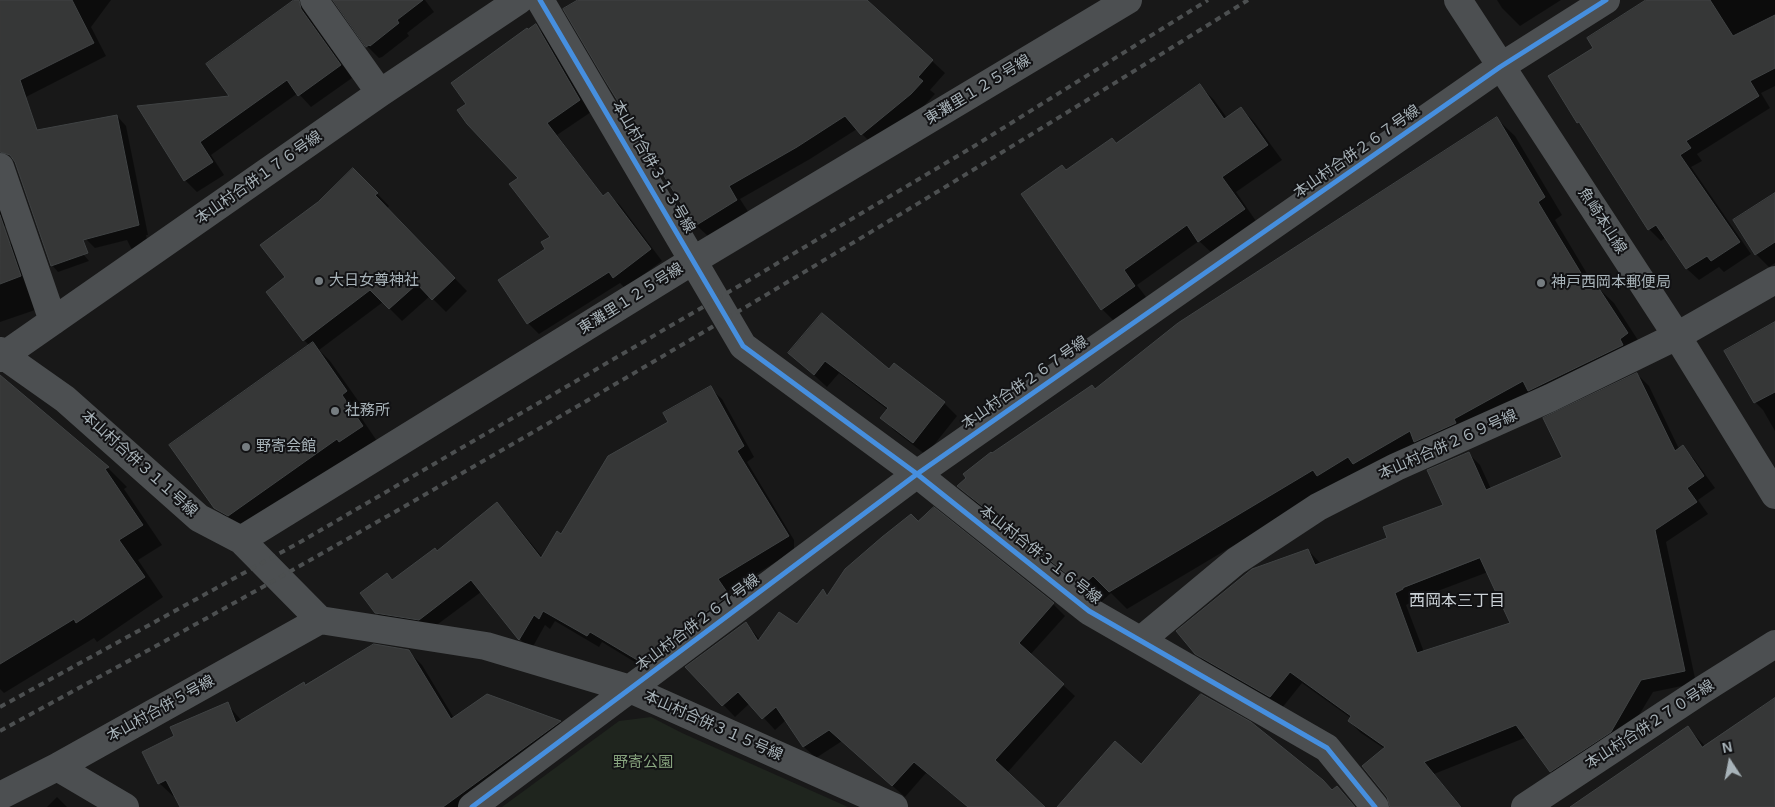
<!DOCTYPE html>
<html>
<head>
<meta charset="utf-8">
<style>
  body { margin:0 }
  #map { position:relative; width:1775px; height:807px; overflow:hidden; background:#181818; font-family:Arial,sans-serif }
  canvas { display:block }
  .north { position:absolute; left:1705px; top:737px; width:50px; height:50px; -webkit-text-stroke:4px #121214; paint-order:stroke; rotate:349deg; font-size:14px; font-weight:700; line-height:20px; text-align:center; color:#a8b3b9 }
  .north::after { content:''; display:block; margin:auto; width:18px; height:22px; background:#a8b3b9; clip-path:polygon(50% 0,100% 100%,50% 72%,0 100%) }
</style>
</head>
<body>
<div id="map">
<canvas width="1775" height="807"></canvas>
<div class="north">N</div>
</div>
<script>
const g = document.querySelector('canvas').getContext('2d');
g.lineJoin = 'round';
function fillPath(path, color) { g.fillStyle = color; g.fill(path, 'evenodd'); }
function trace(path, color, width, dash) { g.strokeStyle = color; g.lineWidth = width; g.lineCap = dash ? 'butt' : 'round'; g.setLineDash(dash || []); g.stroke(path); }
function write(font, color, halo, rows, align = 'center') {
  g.font = font + ' Arial,"Noto Sans JP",sans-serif'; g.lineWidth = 4; g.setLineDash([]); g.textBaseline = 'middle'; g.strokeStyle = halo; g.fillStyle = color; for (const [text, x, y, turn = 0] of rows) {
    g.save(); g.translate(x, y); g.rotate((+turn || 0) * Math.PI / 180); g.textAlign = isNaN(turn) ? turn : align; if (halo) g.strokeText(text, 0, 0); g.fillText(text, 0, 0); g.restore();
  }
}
fillPath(new Path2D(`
  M651,717L682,733L848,807H502L619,721Z`), '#1f251e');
fillPath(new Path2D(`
  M20,0H111L91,27L106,56L20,100L0,73V20Z
  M296,0H301L313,23L352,78L311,107L298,93L211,155L224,175L197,192L185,180L139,107L231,97Z
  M335,0H425L434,12L407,33L409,36L382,57L379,58L367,46Z
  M581,0H866L945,73L930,90L935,94L923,107L875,147L857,129L810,159L740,199L749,213L709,237L696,225Z
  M1497,0H1561L1520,26L1502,8Z
  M1649,0H1775V86L1761,93L1770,108L1697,154L1702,161L1691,167L1751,254L1724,272L1719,267L1699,280L1687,269L1666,237L1661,241L1649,229L1585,129L1578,122L1595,48Z
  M536,26L547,37L591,112L557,135L604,197L608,194L620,205L662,261L625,288L620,283L539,334L528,323L547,249L551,237L520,178L468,104Z
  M1200,86L1214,100L1227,118L1241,108L1255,123L1282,160L1236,192L1258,224L1214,255L1199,241L1137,285L1149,301L1117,324L1102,309L1022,194L1066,171L1112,139L1117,144Z
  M117,116L126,126L148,235H146L149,250L140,257L131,248L127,240L95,248L86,239Z
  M1497,119L1515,136L1562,215L1555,220L1595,287L1596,286L1614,303L1645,351L1330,488L1127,609L1111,593L1101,602L976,503L959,486L1096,390Z
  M353,169L389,206L387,209L467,291L446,312L430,296L402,321L383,302L319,350L330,361L364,409L358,413L379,444L246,532L233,525L215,507L310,346L304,340L287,277L319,203Z
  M0,194L10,224L0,227Z
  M1775,195V263L1769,267L1756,254Z
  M55,220L89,261L58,272L52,265Z
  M8,241L21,253L38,309L0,322V246Z
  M1775,323V431L1763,410L1755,402Z
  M790,353L890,370L944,403L957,416L926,455L895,431L882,418L888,410L839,373L827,387Z
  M1637,374L1649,386L1679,449L1682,447L1694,459L1715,488L1698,500L1708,514L1666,542L1696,683L1653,692L1622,743L1563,783L1551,771L1527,737L1434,774L1462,807H1391L1385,749L1361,733L1349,721L1351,718L1302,683L1282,708L1208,666L1196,653L1308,550L1321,564L1389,538L1445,505L1468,453L1480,465L1491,489L1563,457ZM1488,572L1512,624L1424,652L1406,605L1414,601V600Z
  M12,387L108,468L127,487L124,489L162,545L138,560L163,597L97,642L94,638L4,693L0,689V395Z
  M710,388L722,399L754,457L747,462L794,540V551L728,591L739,607L651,672L602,642L599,647L555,621L550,629L545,625L531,650L519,638L481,592L430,630L387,623L376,612L387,574L393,581L437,552L497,504L508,515L543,558L562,536L670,423Z
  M918,522L1053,604L1065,616L1030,655L1075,696L1007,773L1044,807H981L960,788L953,795L926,773L905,797L842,741L816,758L804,747L786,720L775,730L750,703L735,717L687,667L746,623L760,640L797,626L823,590L828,596Z
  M408,651L422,665L454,718L487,695L560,722L573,735L475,807H181L175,795L173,796L159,783L175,737L227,704L242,721L306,686Z
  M1775,699V807H1572L1687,727L1705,746Z
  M57,797L67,807H47Z`), '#0007');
const building = new Path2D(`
  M0,0H72L94,43L20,80L37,130L117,115L139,225L83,240L88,253L51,266L15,162L10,155L0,152Z
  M294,0H299L301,9L341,65L298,96L287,80L200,142L213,162L184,181L137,106L229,96L206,64Z
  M333,0H423L397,20L399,23L370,46L369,45L366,47Z
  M578,0H867L933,60L918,77L923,81L911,94L861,135L845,116L797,147L729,186L737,200L695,226L606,82L563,9Z
  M1646,0H1710L1733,36L1775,15V68L1750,81L1759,96L1686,141L1691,148L1680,155L1740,242L1711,261L1707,256L1686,269L1656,225L1648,230L1579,122L1577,123L1548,76L1593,48L1587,38Z
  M536,24L580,100L547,123L603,196L608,192L651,249L613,278L609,272L527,324L498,280L545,249L541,242L550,237L509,184L518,178L467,124L457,110L466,104L451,83L527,28L528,29Z
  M1200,84L1224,119L1241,107L1268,145L1222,177L1245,209L1198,242L1187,225L1124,270L1135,286L1101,310L1021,194L1062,165L1066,170L1112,138L1116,143Z
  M1497,117L1545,197L1538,202L1590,288L1596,284L1628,333L1620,339L1623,345L1528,391L1523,381L1454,419L1456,423L1414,442L1410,431L1353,464L1348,457L1317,476L1313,470L1109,592L1093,576L1082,586L957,486L966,478L963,474L991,452L992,453L1092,385L1095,389L1178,323Z
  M353,168L378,193L375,195L455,278L432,300L417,284L389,309L370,290L303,341L266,292L285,277L260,245L318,202Z
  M1775,193V242L1755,255L1733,220Z
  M0,215L21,276L0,284Z
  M822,313L889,369L894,363L945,402L913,443L880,418L888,408L825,361L814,375L788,353Z
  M1775,322V392L1754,403L1724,351Z
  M313,342L347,391L342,395L363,426L339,442L337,439L228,516L214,508L169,445Z
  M1637,373L1675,451L1683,445L1704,476L1687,488L1697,502L1655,530L1685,671L1641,680L1611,732L1550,772L1516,725L1424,762L1461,807H1390L1387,797L1362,766L1385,747L1348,721L1351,716L1290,672L1270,697L1195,654L1176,631L1252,569L1308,549L1315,565L1387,538L1383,527L1443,505L1427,470L1469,452L1486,490L1562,457L1543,418ZM1480,558L1510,623L1417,653L1395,593L1403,589V588Z
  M0,375L109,467L105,469L143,525L119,540L145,577L76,623L74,619L0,664Z
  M711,386L744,446L737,451L789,536L718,579L729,595L639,661L590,632L587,636L543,611L539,619L534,615L519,640L518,639L471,580L419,620L375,613L360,593L387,573L392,580L435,548L437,551L497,502L541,558L557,531L561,534L608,456L668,422L663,413Z
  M934,507L1054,603L1019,643L1064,684L995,760L1045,807H968L914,762L892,786L829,730L803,747L776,707L762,719L738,692L722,706L685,667L746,622L758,641L779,612L797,624L823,589L827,596L845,569L882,537L911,514L918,521Z
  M374,644L409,650L451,719L487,694L561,721L443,807H180L166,780L158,784L142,752L174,736L170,727L228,702L236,723L304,682L305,685Z
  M1201,694L1251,722L1323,780L1332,790L1337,786L1355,807H1057L1115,741L1141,764Z
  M1775,698V807H1570L1688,726L1702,747Z`);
fillPath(building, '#363737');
trace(building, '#404344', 1);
trace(new Path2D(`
  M314,0L380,93
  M540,0L743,346L917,474L1089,611L1327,748L1375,807
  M1458,0L1677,336L1775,495
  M0,167L53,321
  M0,351L4,356L65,399L199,518L241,540L320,620
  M0,358L380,93L519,0
  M241,540L694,260L1128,0
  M320,620L486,646L630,689L894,807
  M1141,640L1236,561L1318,507L1396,467L1550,398L1677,336L1775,280
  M57,767L125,807
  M0,796L57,767L320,620
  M472,807L917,474L1500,67L1606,0
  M1525,807L1702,690L1775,644`), '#4c4f51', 28);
trace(new Path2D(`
  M0,707L302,541L756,276L976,145L1208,0
  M0,731C104,674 209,618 312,559C628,380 940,193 1248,0`), '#4c4f50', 4, [6, 5]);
trace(new Path2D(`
  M540,0L743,346L917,474L1089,611L1327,748L1375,807
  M472,807L917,474L1500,67L1606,0`), '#468fdf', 5);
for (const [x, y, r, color] of [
  [319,281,5,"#767d81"],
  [1541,283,5,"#767d81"],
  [335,411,5,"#767d81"],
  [246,447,5,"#767d81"]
]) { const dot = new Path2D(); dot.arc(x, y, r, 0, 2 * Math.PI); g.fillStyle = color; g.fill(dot); trace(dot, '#121214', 2); }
write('15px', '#a8b3b9', '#121214', [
  ["東灘里１２５号線",978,90,-31],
  ["本山村合併２６７号線",1357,152,-35],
  ["本山村合併３１３号線",653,167,60],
  ["本山村合併１７６号線",259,178,-35],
  ["魚崎本山線",1602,221,57],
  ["東灘里１２５号線",631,299,-32],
  ["本山村合併２６７号線",1025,383,-35],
  ["本山村合併２６９号線",1448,445,-24],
  ["本山村合併３１１号線",139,464,42],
  ["本山村合併３１６号線",1040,555,38],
  ["本山村合併２６７号線",698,623,-37],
  ["本山村合併５号線",161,709,-29],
  ["本山村合併２７０号線",1650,725,-33],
  ["本山村合併３１５号線",713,726,24]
]);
write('15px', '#a8b3b9', '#121214', [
  ["大日女尊神社",329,281],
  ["神戸西岡本郵便局",1551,283],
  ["社務所",345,411],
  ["野寄会館",256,447]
], 'left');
write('15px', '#88a57f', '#121214', [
  ["野寄公園",643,763]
]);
write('16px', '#cad0d5', '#121214', [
  ["西岡本三丁目",1457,602]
]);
</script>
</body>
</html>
